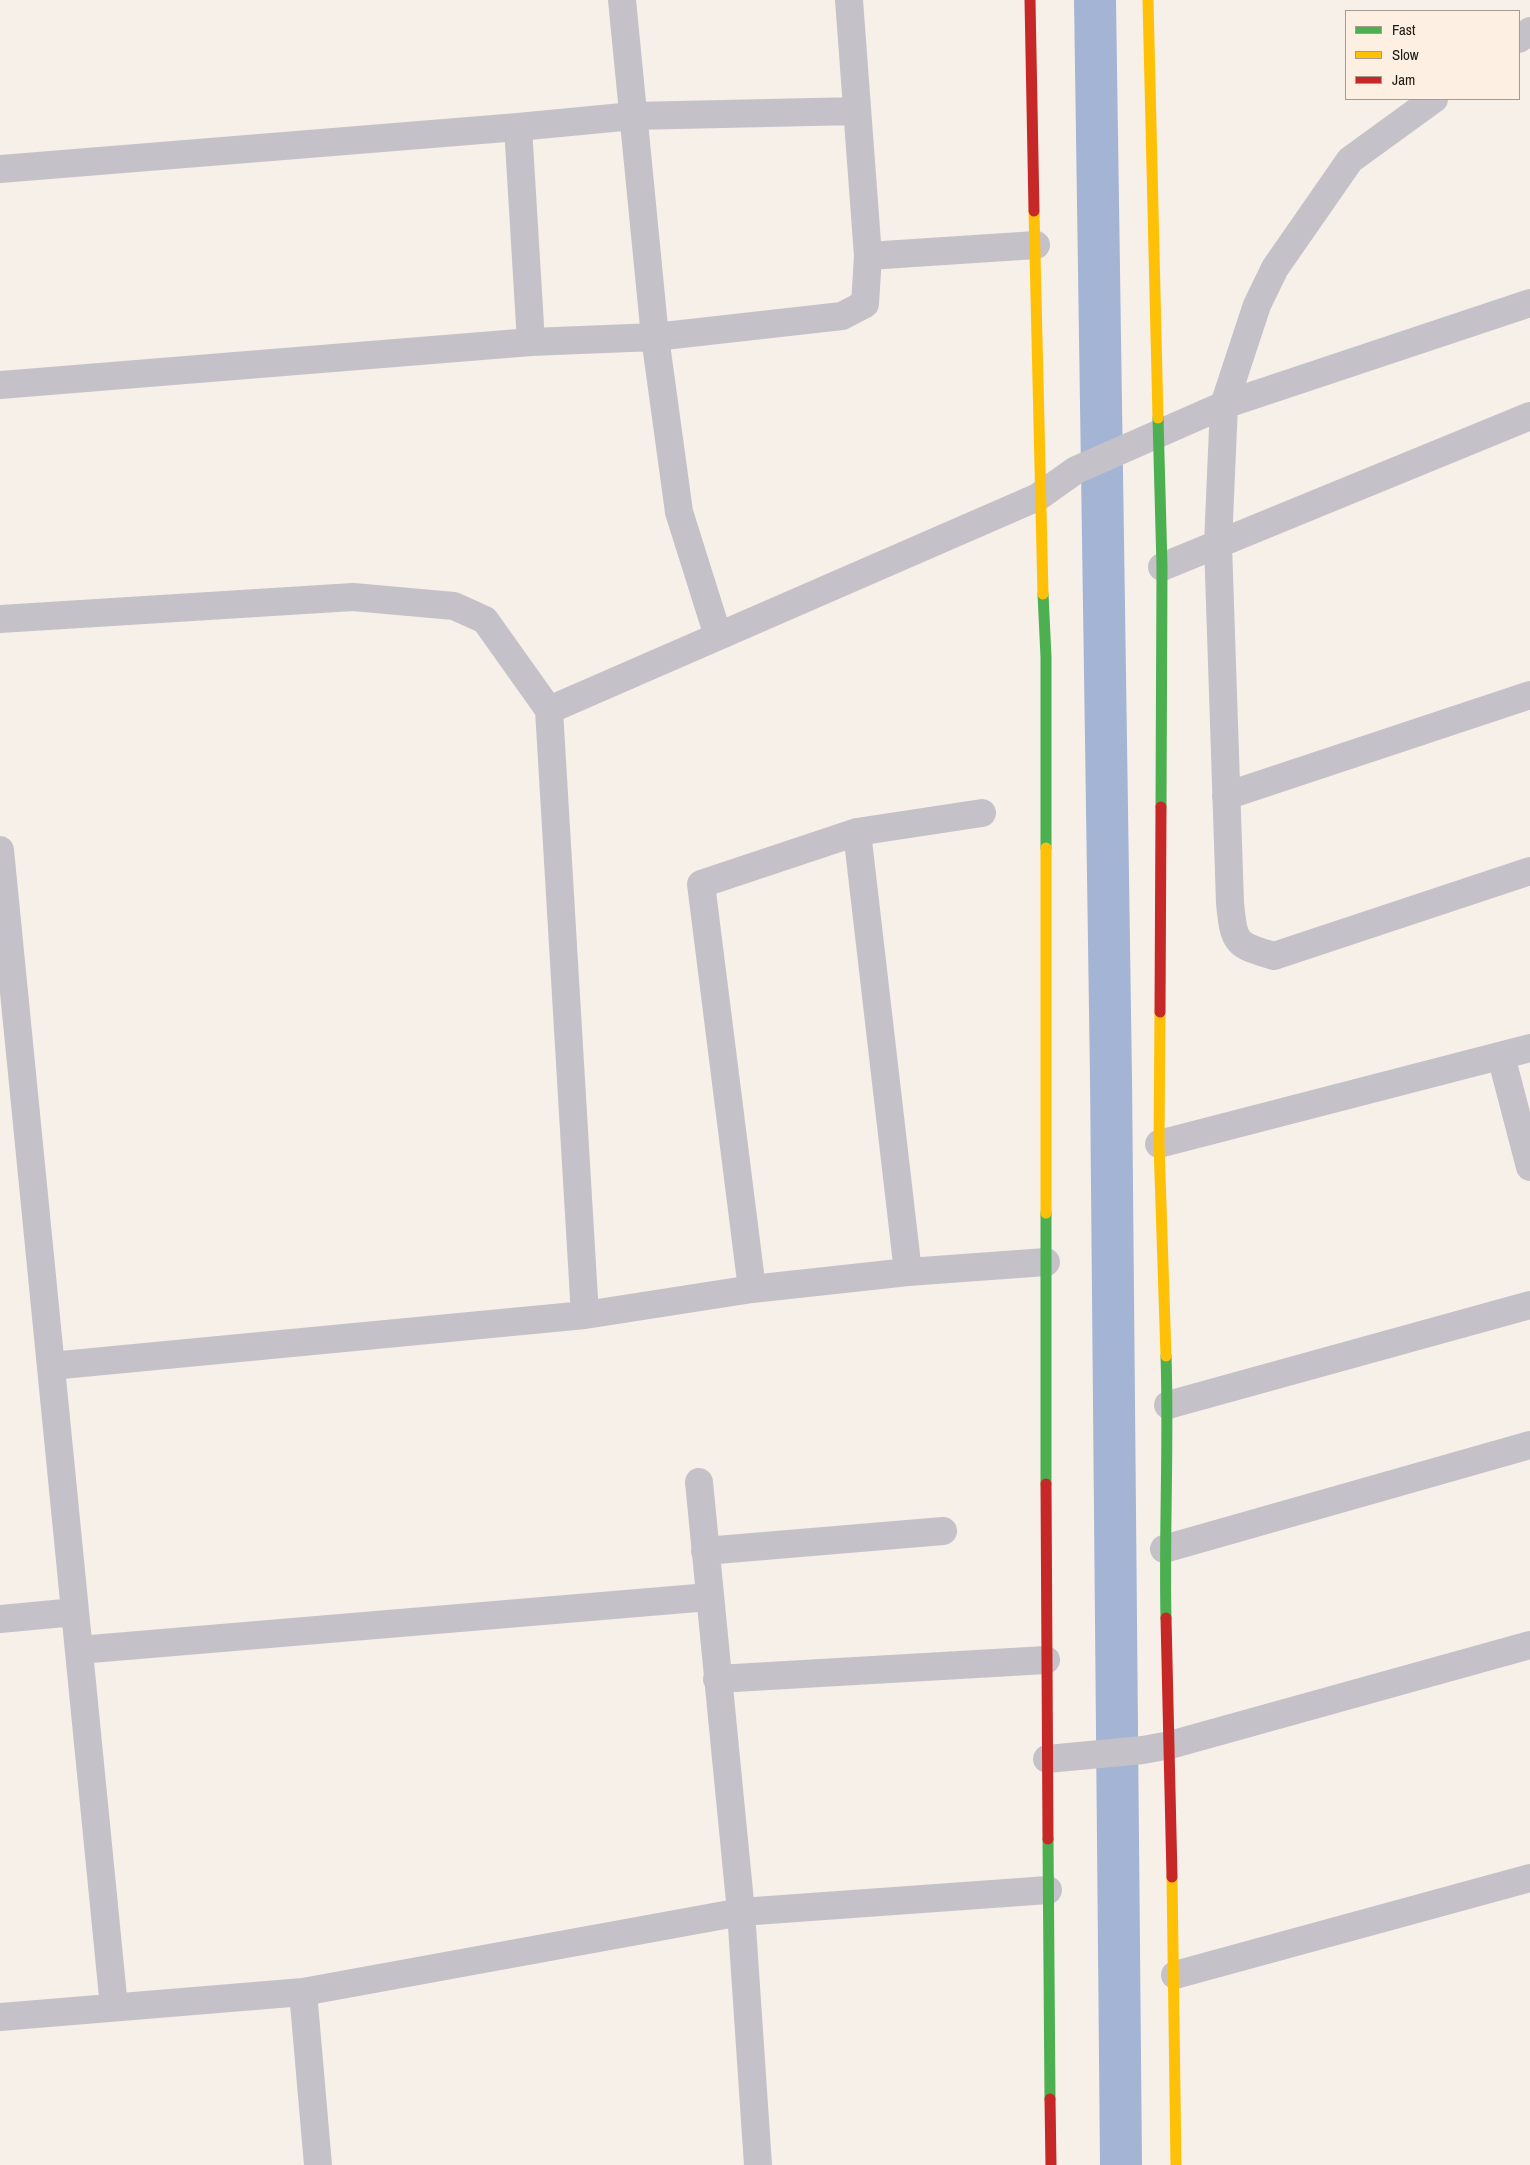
<!DOCTYPE html>
<html>
<head>
<meta charset="utf-8">
<style>
  body { margin:0 }
  #map { position:relative; width:1530px; height:2165px; overflow:hidden; background:#f7f0e9; font-family:"Archivo Narrow",sans-serif }
  canvas { display:block }
  .legend { position:absolute; left:1345px; top:10px; width:175px; height:90px; box-sizing:border-box; background:#fdf0e3; border:1px solid #a59b91; margin:0; padding:6px 9px; list-style:none; font-size:15px; color:#211b16 }
  .legend li { display:flex; align-items:center; gap:10px; height:25px }
  .legend b { width:25px; border:1px solid #a59b91 }
</style>
</head>
<body>
<div id="map">
<canvas width="1530" height="2165"></canvas>
<ul class="legend">
<li><b style="height:6px;background:#4caf50"></b>Fast</li>
<li><b style="height:6px;background:#ffc107"></b>Slow</li>
<li><b style="height:6px;background:#c62828"></b>Jam</li>
</ul>
</div>
<script>
const g = document.querySelector('canvas').getContext('2d');
g.lineJoin = 'round';
function trace(path, color, width, dash) { g.strokeStyle = color; g.lineWidth = width; g.lineCap = dash ? 'butt' : 'round'; g.setLineDash(dash || []); g.stroke(path); }
trace(new Path2D(`
  M1095,0L1111,1077L1121,2165`), '#a4b4d4', 42);
trace(new Path2D(`
  M622,0L655,337L679,512L718,636
  M849,0L868,256L1036,245
  M1519,39L1530,31
  M1434,99L1350,160L1275,268L1257,305L1224,405L1218,544L1230,903C1234,943 1235,945 1274,956L1530,871
  M0,169L518,127
  M531,342L518,127L633,116L857,111
  M0,385L531,342L655,337L842,316L865,304L868,256
  M1162,567L1530,416
  M0,619L353,597L454,606L485,620L549,710L585,1315
  M549,710L1038,497L1076,470L1224,405L1530,303
  M1226,796L1530,695
  M857,832L908,1272
  M0,850L114,2007
  M1501,1056L1530,1167
  M1159,1144L1530,1048
  M752,1289L701,884L857,832L982,813
  M51,1366L585,1315L752,1289L908,1272L1046,1262
  M1168,1405L1530,1305
  M699,1482L741,1912L758,2165
  M1164,1549L1530,1445
  M705,1551L943,1531
  M0,1619L75,1612
  M79,1650L709,1597
  M717,1679L1046,1660
  M1047,1759L1143,1750L1170,1745L1530,1645
  M1175,1975L1530,1878
  M303,1992L318,2165
  M0,2017L303,1992L741,1912L1048,1890`), '#c4c2c8', 28);
trace(new Path2D(`
  M1158,418L1162,567L1161,807
  M1043,594L1046,657V848
  M1046,1213V1484
  M1166,1618C1164,1530 1169,1443 1166,1356
  M1048,1839L1050,2099`), '#4caf50', 11);
trace(new Path2D(`
  M1148,0L1158,418
  M1034,211L1043,594
  M1046,848V1213
  M1160,1012L1159,1144L1166,1356
  M1172,1877L1176,2165`), '#ffc107', 11);
trace(new Path2D(`
  M1030,0L1034,211
  M1160,1012L1161,807
  M1046,1484L1048,1839
  M1166,1618L1172,1877
  M1050,2099L1051,2165`), '#c62828', 11);
</script>
</body>
</html>
